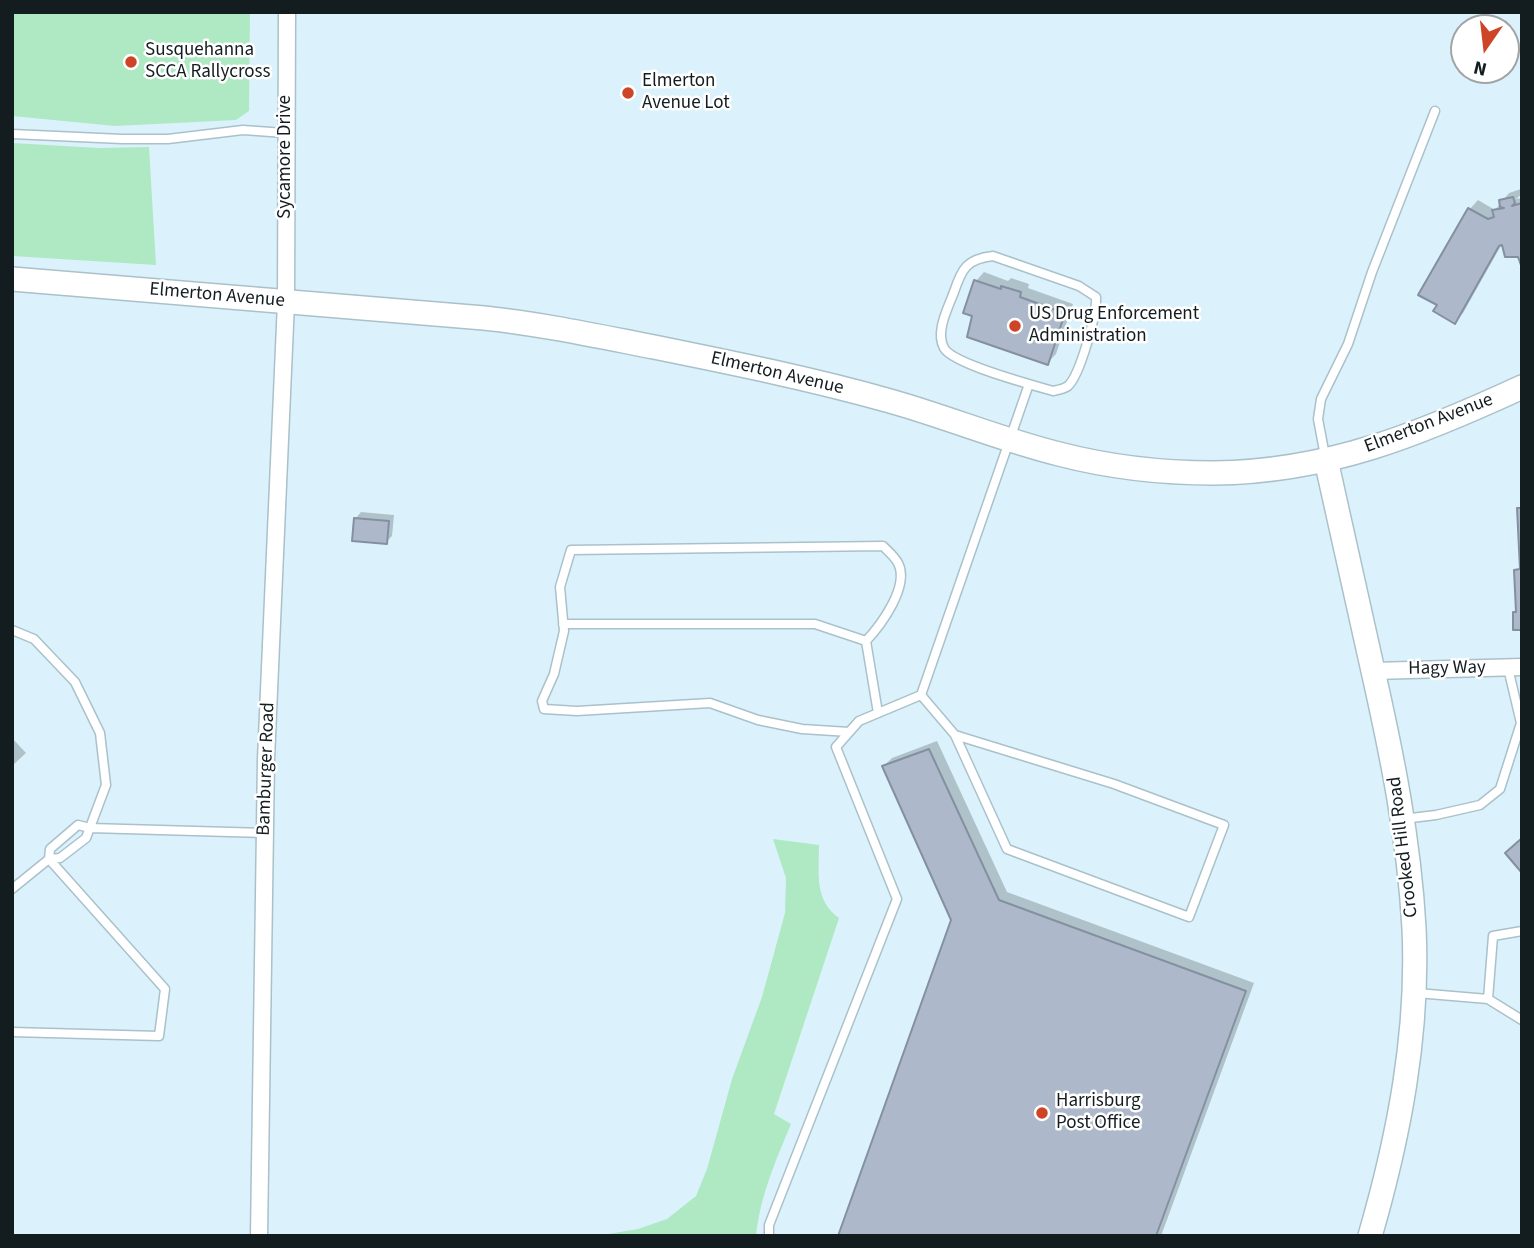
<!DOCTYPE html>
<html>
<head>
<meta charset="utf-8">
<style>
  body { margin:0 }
  #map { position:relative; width:1534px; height:1248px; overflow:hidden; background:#dbf2fc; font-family:"Source Sans 3",sans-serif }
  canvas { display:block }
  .frame { position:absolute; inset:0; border:14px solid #131c1f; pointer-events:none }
  .north { position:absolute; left:1450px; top:14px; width:70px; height:70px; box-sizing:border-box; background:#fff; border:2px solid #a1a4a5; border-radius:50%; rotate:194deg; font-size:19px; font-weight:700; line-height:28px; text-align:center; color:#131c1f }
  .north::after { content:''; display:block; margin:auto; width:24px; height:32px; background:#ce4426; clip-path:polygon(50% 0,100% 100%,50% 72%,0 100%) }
</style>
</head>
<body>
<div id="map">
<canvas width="1534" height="1248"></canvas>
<div class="frame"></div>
<div class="north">N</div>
</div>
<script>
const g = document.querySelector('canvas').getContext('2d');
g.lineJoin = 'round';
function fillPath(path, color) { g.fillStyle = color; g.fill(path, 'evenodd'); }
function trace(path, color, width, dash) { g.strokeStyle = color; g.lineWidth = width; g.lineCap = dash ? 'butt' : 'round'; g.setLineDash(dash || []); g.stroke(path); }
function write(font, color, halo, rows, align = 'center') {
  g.font = font + ' "Source Sans 3",sans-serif'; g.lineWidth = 5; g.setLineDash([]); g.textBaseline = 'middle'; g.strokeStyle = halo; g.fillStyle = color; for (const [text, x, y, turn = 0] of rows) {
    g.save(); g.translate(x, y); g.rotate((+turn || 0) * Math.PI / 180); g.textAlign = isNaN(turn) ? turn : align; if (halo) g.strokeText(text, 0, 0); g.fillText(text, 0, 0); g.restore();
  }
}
fillPath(new Path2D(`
  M12,12H250L249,111L236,120L115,126L12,116Z
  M12,143L99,148L149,147L156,265L12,256Z
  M773,839L819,845C819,873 814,900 839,918L774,1114L791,1124C776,1160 760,1196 756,1236H596L638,1229L667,1219L696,1196L707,1169L732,1079L762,997L785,913L786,878Z`), '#aee9c3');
fillPath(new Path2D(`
  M1521,189L1522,194L1516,199L1522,198V265L1519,256L1503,242L1463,313L1455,322L1439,305L1421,294L1470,209L1478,200L1495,210L1509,193Z
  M984,272L1008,281L1011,278L1029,284L1028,288L1073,304L1056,354L1047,363L975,315L976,281Z
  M361,512L394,515L392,536L386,542L355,519Z
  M12,738L26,753L12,766Z
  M937,741L1007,892L1254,983L1161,1236H840L953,920L884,766L892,758Z`), '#0003');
const building = new Path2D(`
  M1513,197L1515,203L1512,206L1522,203V268L1518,257H1505L1502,245L1499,246L1455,324L1433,311L1437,305L1418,295L1468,208L1488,219L1494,217L1492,210L1504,208L1500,207L1499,200Z
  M974,280L1001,289V286L1021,292L1020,297L1065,313L1048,365L967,337L972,316L963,313Z
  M1517,508H1522V630H1513V612H1516L1514,570L1520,569Z
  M354,518L389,521L387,544L352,541Z
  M929,749L999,900L1246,991L1156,1236H838L951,920L882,766Z
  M1522,838V873L1505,853Z`);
fillPath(building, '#adb9ca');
trace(building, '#8490a0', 2);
const lane = new Path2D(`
  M12,134L122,139H168L243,130L285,133
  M993,256L1079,286L1096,297C1097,314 1080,375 1068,386C1064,389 1058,390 1053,391C1032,385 953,364 944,348C935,332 948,308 954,292C962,268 967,259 993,256Z
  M1325,456L1318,419L1321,399L1348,344L1372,272L1435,111
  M563,624H815L866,641
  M12,630L34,639L75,682L100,733L106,785L86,838L60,858L49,859
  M921,695L955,735L1007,849L1189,917L1224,825L1114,784L955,735
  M849,732L802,729L758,720L710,703L577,711L544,709L542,701L554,674L564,631L560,587L571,550L883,546C888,551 895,557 898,563C910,586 881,625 866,641L878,713
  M1403,819L1436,815L1480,805L1500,789L1521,723L1508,668
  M12,889L49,859L50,849L78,825L90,828L265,833
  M1417,993L1488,999L1522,1020
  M1488,999L1493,936L1522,931
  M12,1032L159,1036L165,989L49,859
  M769,1236V1225L897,899L836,747L859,721L921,695L1029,384`);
const street = new Path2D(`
  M1373,671L1522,667
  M259,1236L266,759L286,302L287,12`);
const secondary = new Path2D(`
  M12,279L484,318C541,324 597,336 654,347C733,363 812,379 890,401C947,417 1002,440 1059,454C1109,467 1162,473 1214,473C1328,472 1420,434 1522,387
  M1326,460C1341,527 1356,595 1371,662C1391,750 1409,837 1414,928C1419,1033 1399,1136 1370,1236`);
trace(lane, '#aac1ca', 11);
trace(street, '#aac1ca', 19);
trace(secondary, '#aac1ca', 26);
trace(lane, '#fff', 8);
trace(street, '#fff', 16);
trace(secondary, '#fff', 23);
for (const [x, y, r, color] of [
  [131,62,7,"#ce4426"],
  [628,93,7,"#ce4426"],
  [1015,326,7,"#ce4426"],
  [1042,1113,7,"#ce4426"]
]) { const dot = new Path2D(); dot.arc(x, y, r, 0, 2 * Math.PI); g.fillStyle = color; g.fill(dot); trace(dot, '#fff', 2.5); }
write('19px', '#131c1f', '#fff', [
  ["Susquehanna",145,51],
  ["SCCA Rallycross",145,73],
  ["Elmerton",642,82],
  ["Avenue Lot",642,104],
  ["US Drug Enforcement",1029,315],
  ["Administration",1029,337],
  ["Harrisburg",1056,1102],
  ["Post Office",1056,1124]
], 'left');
write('19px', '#131c1f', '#fff', [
  ["Sycamore Drive",286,157,-90],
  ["Elmerton Avenue",217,296,5],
  ["Elmerton Avenue",777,374,13],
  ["Elmerton Avenue",1429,424,-21],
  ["Hagy Way",1447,669,-1],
  ["Bamburger Road",267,769,-88],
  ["Crooked Hill Road",1404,847,-97]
]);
</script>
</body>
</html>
